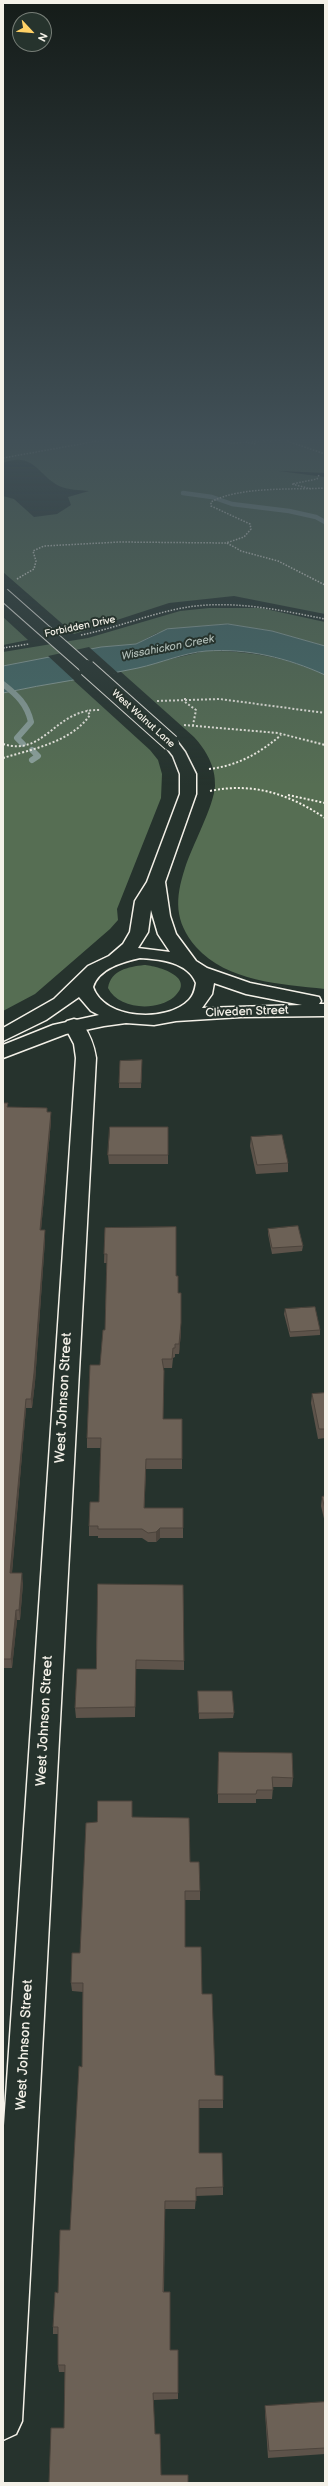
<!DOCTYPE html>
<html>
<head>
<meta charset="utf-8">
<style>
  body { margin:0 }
  #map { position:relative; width:328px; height:2486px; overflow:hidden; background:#26332d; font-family:"Balsamiq Sans",sans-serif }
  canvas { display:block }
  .frame { position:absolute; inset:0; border:4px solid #f4f1e8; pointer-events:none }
  .north { position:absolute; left:12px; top:12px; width:40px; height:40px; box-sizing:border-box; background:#26332d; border:1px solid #787f78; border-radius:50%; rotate:116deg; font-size:11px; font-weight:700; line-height:16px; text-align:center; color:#f4f1e8 }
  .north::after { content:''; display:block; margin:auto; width:14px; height:18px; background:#ffd166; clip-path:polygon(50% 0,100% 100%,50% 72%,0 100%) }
</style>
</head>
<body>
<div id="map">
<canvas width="328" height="2486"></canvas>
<div class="frame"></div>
<div class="north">N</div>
</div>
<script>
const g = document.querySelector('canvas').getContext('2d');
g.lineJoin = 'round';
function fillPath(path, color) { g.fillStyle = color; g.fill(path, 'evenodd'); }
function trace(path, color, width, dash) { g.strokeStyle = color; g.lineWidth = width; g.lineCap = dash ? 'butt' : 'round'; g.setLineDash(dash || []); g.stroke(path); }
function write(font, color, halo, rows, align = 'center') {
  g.font = font + ' "Balsamiq Sans",sans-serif'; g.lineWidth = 4; g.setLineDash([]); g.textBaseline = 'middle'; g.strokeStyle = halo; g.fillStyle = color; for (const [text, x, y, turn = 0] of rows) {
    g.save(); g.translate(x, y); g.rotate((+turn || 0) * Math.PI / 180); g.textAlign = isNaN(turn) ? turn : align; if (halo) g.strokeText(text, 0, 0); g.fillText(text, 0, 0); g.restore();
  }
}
fillPath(new Path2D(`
  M3,438H325V473L279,471L325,477V614L234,596L169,603L74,634L3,572V496L14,499L34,517L57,514L71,505L68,497L89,491C80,490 67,490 59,486C38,475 33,451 3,463Z
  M209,608H261L325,622V646L272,631L247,627L228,624L206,626L157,633L136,644L3,666V652L88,638L180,611Z
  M3,617L28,640L3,645Z
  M205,651C248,650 286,657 325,675V989C280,984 228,982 196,947C174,921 175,899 185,868C192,846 214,806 215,786C216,767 206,750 194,737L120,671Z
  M72,679L150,750L158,760L162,774L161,798L117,909L118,920L110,929L35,994L3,1011V693Z
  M144,965C158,966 197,977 174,997C156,1012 118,1009 108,988C111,970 128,967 144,965Z`), '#566e53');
const water = new Path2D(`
  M228,624L272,631L325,646V675C288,658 247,648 206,651C183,653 161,663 138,668C93,678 48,683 3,693V666L101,647L136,644L167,629Z`);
fillPath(water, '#466b68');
trace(water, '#8ca19b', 1);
fillPath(new Path2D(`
  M89,647L118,673L75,681L48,656Z`), '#26332d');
trace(new Path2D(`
  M183,493L212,497L232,504L289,511L316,517L325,522`), '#8ca19b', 4.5);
trace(new Path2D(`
  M3,684C17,695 27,704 31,722L17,738L23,744
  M32,750L38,756L32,760`), '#8ca19b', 6);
const street = new Path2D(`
  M74,1019L81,1021C89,1033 94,1044 96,1058L22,2421L16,2434L3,2440V2140L76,1058L74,1044L64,1025L67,1021Z`);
const secondary = new Path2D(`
  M171,738L176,740L185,752L196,774V794L165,882L170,916L176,934L196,961L207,968L250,983L319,997L321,1001L319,1004H325V1016L241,1017L176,1021L154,1025L126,1023L104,1026L66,1034L3,1058V1045L53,1025L99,1015L91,1011L79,997L46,1020L3,1041V1028L54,999L88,966L109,956L123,944L130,932L135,901L147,882L180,794V774L173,756L163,743ZM151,910L158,934L170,952L138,948L148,932ZM140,958C160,959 188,962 196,983C195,989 194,995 189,1000C167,1023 104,1020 93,987C99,968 123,962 140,958ZM214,983L246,994L302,1005L202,1008L212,994Z`);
trace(street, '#f4f1e8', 3);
trace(secondary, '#f4f1e8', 3);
trace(new Path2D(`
  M189,438L201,439
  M204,438L201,439L232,443L284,440L325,454
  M245,442L256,444
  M3,458L114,438
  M311,489L292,484L317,479L319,475
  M227,543L241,551L278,561L325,585
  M17,579L34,569L36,561L33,551L44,546L120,542L226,543L244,537L251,529L250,524L211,506V502C240,486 292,490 325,488
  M81,635C117,628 151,613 188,607C234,600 280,610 325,619
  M3,648L29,644`), '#f4f1e8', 1.5, [1.5, 1.5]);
trace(new Path2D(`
  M185,698V702L196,710L193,725
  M157,701L220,699L325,713
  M184,725L278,733L325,745
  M3,744C46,757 54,708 101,710
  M3,758C33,749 71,742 90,715L87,710
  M209,769C237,766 260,753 281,735
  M210,791C253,782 289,794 325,818
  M288,795L325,803`), '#f4f1e8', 2, [2, 2]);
fillPath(street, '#26332d');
fillPath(secondary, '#26332d');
const secondaryBridgeFar1 = new Path2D(`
  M3,594L88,669`);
const secondaryBridge = new Path2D(`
  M87,668L171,743`);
trace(secondaryBridgeFar1, '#f4f1e8', 14, []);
trace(secondaryBridge, '#f4f1e8', 18, []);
trace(secondaryBridgeFar1, '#26332d', 12);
trace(secondaryBridge, '#26332d', 16);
fillPath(new Path2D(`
  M142,1060L141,1088H119V1083Z
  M3,1103L8,1107L47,1108V1112L51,1121L41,1230H45V1240L35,1382L32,1408H26L12,1573L23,1583L20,1620H17L12,1668H4L3,1673Z
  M168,1127V1164H109L108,1155Z
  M251,1137L288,1163V1172L256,1174L250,1146Z
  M105,1228L176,1276L181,1332L179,1354H175V1357L173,1358L172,1368H163V1419H182V1469H146L144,1508H183V1538H160L156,1542H148L142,1538H98V1536H89V1526L99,1502L101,1448H87V1438L100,1365L105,1330L107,1263H104Z
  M268,1229L303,1246L302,1251L272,1254L268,1234Z
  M285,1309L320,1330V1335L290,1337L284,1314Z
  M325,1393V1438L318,1439L311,1403L312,1394Z
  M325,1496V1523L321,1506L322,1497Z
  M98,1584L184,1661V1670L136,1669L135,1717L76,1718L75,1708L96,1669Z
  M198,1691L234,1713L233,1718L199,1719Z
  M218,1761L293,1778L292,1787H273L272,1799H256V1803H218Z
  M132,1817L190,1862L200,1891V1900H185V1947L202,1994L215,2075L223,2100V2108H199V2153L223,2187V2195L196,2196L195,2209H165L164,2292L170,2350H178V2399L154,2400L49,2483L64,2428L65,2372H59L58,2365V2334H53V2327L58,2293L70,2230L82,2067L83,1992L72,1991L71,1983L80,1953L97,1822Z
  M325,2402V2454L268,2458L265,2412V2406Z`), '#5d534a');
fillPath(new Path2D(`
  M51,1112V1121L40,1240V1230Z
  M45,1230V1240L35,1382L32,1408L31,1399Z
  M181,1323V1332L179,1354V1344Z
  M26,1399V1408L11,1583L10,1573Z
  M146,1459V1469L144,1517V1508Z
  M160,1528V1538L156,1542V1532Z
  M22,1573L23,1583L20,1620L19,1610Z
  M16,1610L17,1620L12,1668L11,1659Z`), '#4c443c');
const building = new Path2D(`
  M142,1060L141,1083H119L120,1061Z
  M3,1103H8L7,1107L47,1108V1112H51L40,1230H45L34,1373L31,1399H26L10,1573H22L19,1610H16L11,1659H3Z
  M110,1127H168V1155H108Z
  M282,1135L288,1163L257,1165L251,1137Z
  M298,1226L303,1246L272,1248L268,1229Z
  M176,1227V1276H178V1293H181V1323L179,1344H175V1348H173L172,1359H162L164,1371L163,1419H182V1459H146L144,1508H183V1528H160L156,1532L148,1533L142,1529H98V1526H89L90,1502H99L101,1438H87L90,1365H100L103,1330H105L107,1254H104L105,1228Z
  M315,1307L320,1330L290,1332L285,1309Z
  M325,1393V1429H319L312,1394Z
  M325,1496V1509L322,1497Z
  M98,1584L183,1585L184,1661L136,1660L135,1707L75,1708L77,1669H96Z
  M198,1691H232L234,1713H199Z
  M219,1752L292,1753L293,1778L272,1777L273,1790H257L256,1794H218Z
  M98,1801H132V1817L189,1818L190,1862H199L200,1891H185V1947H201L202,1994H212L215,2075L223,2076V2100H199V2153H222L223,2187L196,2188V2201H165L163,2292H170V2350H178V2393H153L155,2434H160L161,2475H188V2483H49L51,2428H64L65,2365H58V2327H53L55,2292L58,2293L60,2230H70L79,2066L82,2067L83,1983H71L72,1953H80L86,1823L97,1822Z
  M325,2402V2448L269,2451L265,2406Z`);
fillPath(building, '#6c6156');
trace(building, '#4c443c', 1);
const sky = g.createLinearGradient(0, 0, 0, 786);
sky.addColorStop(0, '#151c19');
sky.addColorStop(0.56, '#415057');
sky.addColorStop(1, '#41505700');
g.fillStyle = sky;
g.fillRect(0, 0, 328, 786);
write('10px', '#f4f1e8', '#26332d', [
  ["Forbidden Drive",80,627,-12],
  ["West Walnut Lane",143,719,42]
]);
write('italic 11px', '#aebbb5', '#26332d', [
  ["Wissahickon Creek",168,648,-11]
]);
write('12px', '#f4f1e8', '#26332d', [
  ["Cliveden Street",247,1012,-2]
]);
write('14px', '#f4f1e8', '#26332d', [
  ["West Johnson Street",64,1398,-87],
  ["West Johnson Street",45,1721,-87],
  ["West Johnson Street",25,2045,-87]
]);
</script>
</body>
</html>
